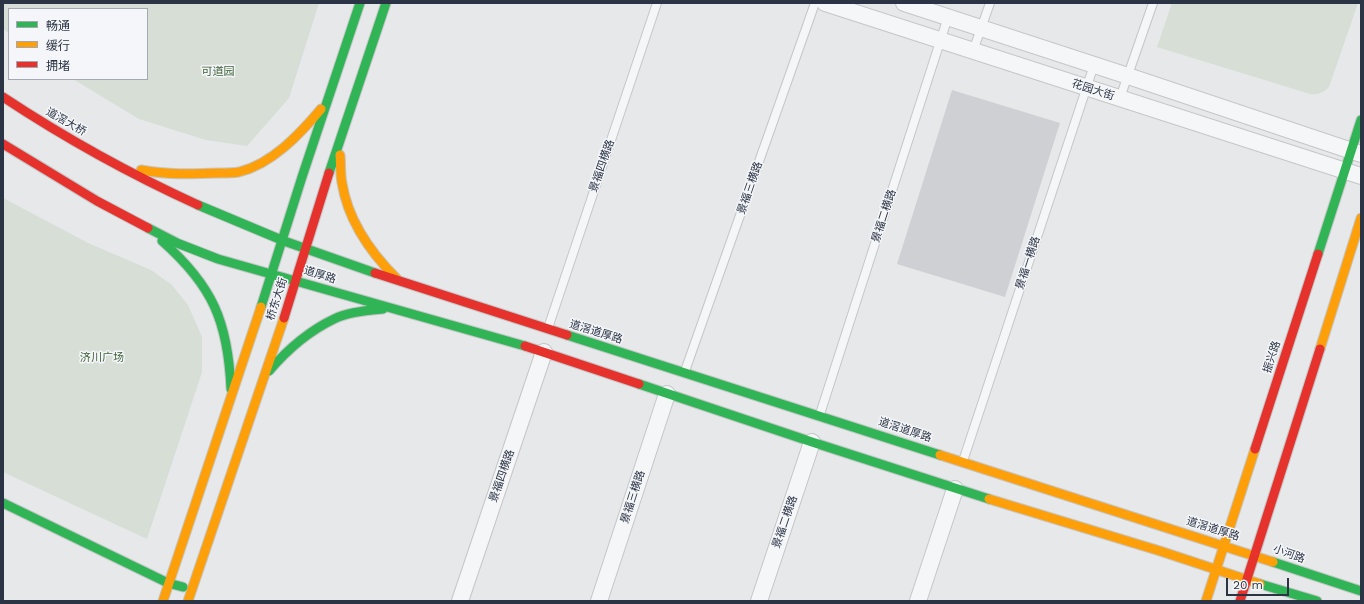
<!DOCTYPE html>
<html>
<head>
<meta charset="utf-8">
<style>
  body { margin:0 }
  #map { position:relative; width:1364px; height:604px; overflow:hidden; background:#e6e8ea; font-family:"Work Sans","Noto Sans SC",sans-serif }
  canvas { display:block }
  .frame { position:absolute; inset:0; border:4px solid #2b3445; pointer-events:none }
  .legend { position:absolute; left:8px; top:8px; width:140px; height:72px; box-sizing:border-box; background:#f4f6f9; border:1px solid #a4a8b1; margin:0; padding:5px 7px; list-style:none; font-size:12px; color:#2b3445 }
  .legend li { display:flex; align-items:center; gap:8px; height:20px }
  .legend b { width:20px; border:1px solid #a4a8b1 }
  .scale { position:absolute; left:1226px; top:578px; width:63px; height:18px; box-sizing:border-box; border:2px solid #2b3445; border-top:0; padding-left:5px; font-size:12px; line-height:14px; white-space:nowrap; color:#2b3445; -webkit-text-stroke:3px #f4f6f9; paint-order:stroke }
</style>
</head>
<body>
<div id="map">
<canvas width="1364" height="604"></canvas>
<div class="frame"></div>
<ul class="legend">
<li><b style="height:5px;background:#30b455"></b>畅通</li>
<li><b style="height:5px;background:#ff9f0a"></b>缓行</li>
<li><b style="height:5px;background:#e5322d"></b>拥堵</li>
</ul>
<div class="scale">20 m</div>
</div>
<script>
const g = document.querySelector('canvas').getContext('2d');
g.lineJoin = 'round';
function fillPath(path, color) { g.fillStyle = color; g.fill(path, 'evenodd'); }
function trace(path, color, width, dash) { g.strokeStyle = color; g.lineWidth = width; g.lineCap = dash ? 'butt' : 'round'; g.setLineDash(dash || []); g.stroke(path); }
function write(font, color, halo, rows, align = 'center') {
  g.font = font + ' "Work Sans","Noto Sans SC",sans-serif'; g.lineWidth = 3; g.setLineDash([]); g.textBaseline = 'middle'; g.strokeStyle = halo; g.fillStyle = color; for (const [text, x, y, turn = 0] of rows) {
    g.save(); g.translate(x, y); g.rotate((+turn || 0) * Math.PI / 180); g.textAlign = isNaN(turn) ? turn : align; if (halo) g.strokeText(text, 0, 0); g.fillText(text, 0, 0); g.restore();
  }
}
fillPath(new Path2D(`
  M3,3H319L289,98L247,146L206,140L139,119L73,79H147V9H9V33L3,29Z
  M1172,3H1358L1329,87C1323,93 1318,95 1310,94L1157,47Z
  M3,198L88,243L151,270L172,285L188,305L202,337V372L147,539L3,472Z`), '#d6ded6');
fillPath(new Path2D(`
  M952,90L1060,123L1005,297L897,264Z`), '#ced0d3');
const lane = new Path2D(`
  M973,51L990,3
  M1120,98L1153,3
  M548,328L657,3
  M685,371L815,3
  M820,414L948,17
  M963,461L1094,65`);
const street = new Path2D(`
  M825,3L1361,176
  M904,3L1128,76L1361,154
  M460,601L544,352
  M599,601L667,394
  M759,601L812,442
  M918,601L955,489`);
const fast = new Path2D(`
  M329,173L386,3
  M198,205L284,241L375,273
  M148,228L177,243L218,259L525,346
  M162,241C213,286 228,322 231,389
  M1318,254L1361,120
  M261,307L302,177L360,3
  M567,335L940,455
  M269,371C287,350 309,331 334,319C346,313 369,310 383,309
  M639,384L812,442L989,499
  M3,503L168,583L183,587
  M1273,562L1361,591
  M1260,584L1317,601`);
const slow = new Path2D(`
  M340,155C341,164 340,173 342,183C348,221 370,252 397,279
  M141,170C169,175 193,174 221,173C227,173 233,173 239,172C272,164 300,134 321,109
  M1320,349L1361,218
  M940,455L1273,562
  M989,499L1160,551L1260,584
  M163,601L261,307
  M188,601L284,318
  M1206,601L1255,449`);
const jam = new Path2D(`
  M3,97C65,138 130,174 198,205
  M3,144L97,201L148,228
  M375,273L567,335
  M284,318L329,173
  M525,346L639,384
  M1255,449L1318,254
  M1240,601L1320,349`);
trace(lane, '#c4c6c8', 10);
trace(street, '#c4c6c8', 18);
trace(fast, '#c4c6c8', 11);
trace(slow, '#c4c6c8', 11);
trace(jam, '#c4c6c8', 11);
trace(lane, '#f5f6f7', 8);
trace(street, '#f5f6f7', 16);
trace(fast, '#30b455', 9);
trace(slow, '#ff9f0a', 9);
trace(jam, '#e5322d', 9);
write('11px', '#3f6138', '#f4f6f9', [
  ["可道园",218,72],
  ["济川广场",102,358]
]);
write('11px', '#2b3445', '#f4f6f9', [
  ["花园大街",1093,90,18],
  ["道滘大桥",66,122,30],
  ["景福四横路",602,166,-71],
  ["景福三横路",750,188,-71],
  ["景福二横路",884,216,-72],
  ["景福一横路",1028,263,-72],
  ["道厚路",320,275,17],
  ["桥东大街",277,299,-72],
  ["道滘道厚路",596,332,17],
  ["振兴路",1272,357,-72],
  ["道滘道厚路",905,430,18],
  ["景福四横路",502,476,-71],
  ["景福三横路",633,497,-72],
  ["景福二横路",785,522,-71],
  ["道滘道厚路",1213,529,17],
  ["小河路",1289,554,20]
]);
</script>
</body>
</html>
